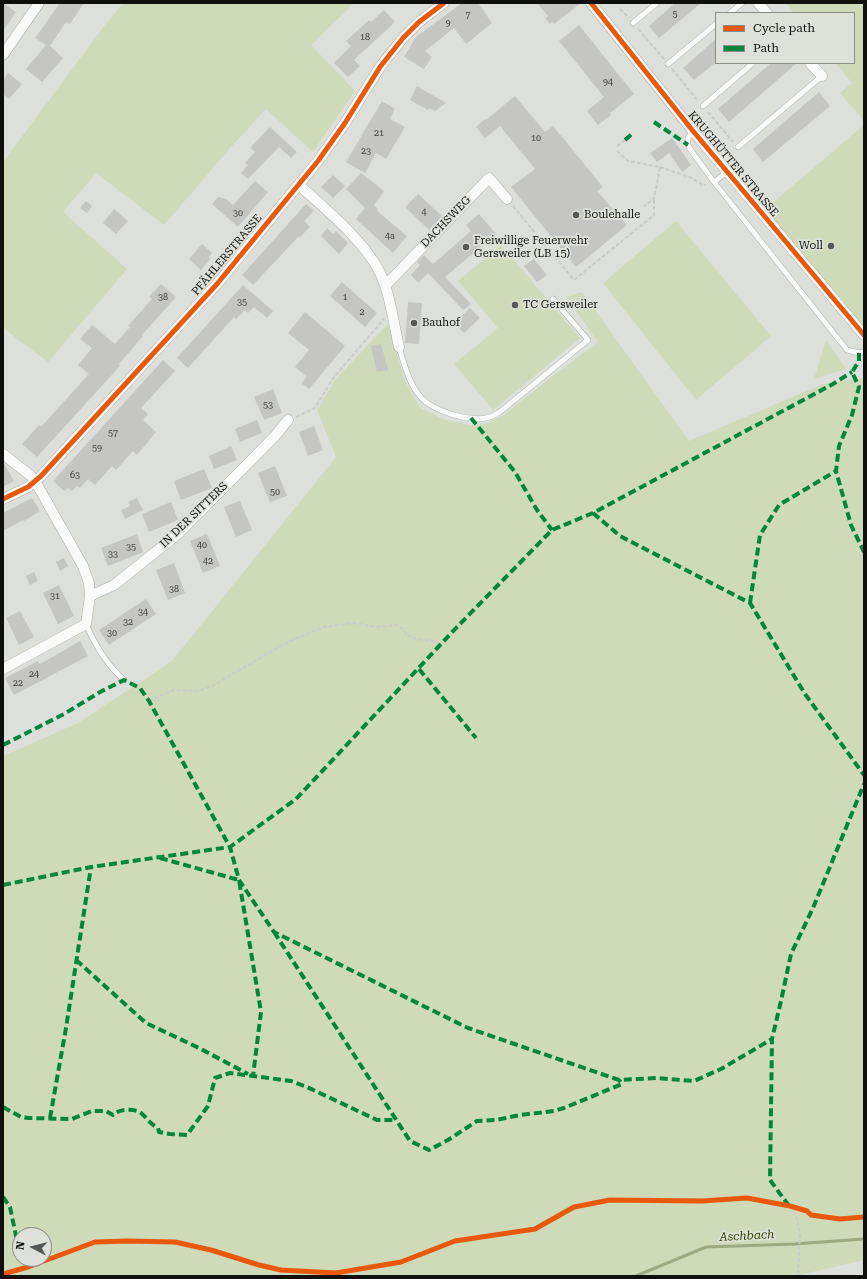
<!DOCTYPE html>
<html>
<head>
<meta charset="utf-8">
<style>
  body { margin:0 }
  #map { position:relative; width:867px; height:1279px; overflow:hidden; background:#dddfdb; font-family:"Roboto Serif",serif }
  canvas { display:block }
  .frame { position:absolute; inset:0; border:4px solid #0f100d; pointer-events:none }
  .legend { position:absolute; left:715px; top:12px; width:140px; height:52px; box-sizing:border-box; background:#dee1d9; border:1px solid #8b8d87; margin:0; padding:5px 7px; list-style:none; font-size:12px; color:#0f100d }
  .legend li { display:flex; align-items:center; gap:8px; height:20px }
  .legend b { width:20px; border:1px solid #8b8d87 }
  .north { position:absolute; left:12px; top:1227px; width:40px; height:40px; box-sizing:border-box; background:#dee1d9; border:1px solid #8b8d87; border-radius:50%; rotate:277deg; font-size:11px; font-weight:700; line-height:16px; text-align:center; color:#0f100d }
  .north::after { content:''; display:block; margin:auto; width:14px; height:18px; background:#575855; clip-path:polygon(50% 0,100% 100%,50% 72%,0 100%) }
</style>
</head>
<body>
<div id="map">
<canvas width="867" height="1279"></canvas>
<div class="frame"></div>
<ul class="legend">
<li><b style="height:5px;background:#e8590c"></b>Cycle path</li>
<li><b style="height:5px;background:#00873e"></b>Path</li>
</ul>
<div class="north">N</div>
</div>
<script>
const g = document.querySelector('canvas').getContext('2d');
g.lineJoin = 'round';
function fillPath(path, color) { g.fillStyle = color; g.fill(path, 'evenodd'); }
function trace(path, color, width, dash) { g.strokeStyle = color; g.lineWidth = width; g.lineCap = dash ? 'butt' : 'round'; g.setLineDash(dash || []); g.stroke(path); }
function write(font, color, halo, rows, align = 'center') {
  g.font = font + ' "Roboto Serif",serif'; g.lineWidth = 3.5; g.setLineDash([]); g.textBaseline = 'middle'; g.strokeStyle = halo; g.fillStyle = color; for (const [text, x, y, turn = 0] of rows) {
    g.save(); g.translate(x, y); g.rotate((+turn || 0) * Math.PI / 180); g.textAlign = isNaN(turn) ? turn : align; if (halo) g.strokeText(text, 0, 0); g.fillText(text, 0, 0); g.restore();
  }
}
fillPath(new Path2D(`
  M123,3H354L311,45L355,91L313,152L266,109L230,148L164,225L96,173L63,212L127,269L48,362L3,328V162L105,25Z
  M786,3H864V121L840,93L852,83L835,63H854V13H794Z
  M864,125V336L763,211Z
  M676,221L771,336L696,400L603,283Z
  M501,245L580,338L493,410L454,364L498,328L458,281Z
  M582,292L689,441L823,384L864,378V1260L795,1276H3V756L78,723L172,661L336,457L317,410L335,380L388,324L405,381L420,408L445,420L469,425L486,424L505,414L549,379L598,342L566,297ZM20,1235H44V1259H20Z
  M826,340L846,369L814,379Z`), '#cfdab8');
trace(new Path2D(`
  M636,1276L706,1247L794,1244L864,1239`), '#9daa81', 3);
fillPath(new Path2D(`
  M3,3L16,12L3,31Z
  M60,3H84L70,24L66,22L50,46L63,58L42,82L26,69L46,45L35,38Z
  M462,3H478L492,23L466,44L454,28L425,51L432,57L424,69L404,57L416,37Z
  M537,3H581L554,24L552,22L550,24L545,18L548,16Z
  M675,3H701L659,38L649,26Z
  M384,10L395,22L354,60L360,66L348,77L334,63L351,46L346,41L369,20L371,22Z
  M579,25L634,94L610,113L611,115L598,125L587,111L604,97L559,41Z
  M716,39V62L694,80L683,68Z
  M771,63H797L729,122L718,109Z
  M8,73L22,84L9,99L3,94V80Z
  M417,86L446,103L435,111L429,108L428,110L410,100Z
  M819,92L830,106L763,162L753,149Z
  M515,96L545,132L553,126L603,187L597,191L627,225L576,267L511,187L535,169L500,126L485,138L476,127L485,119L486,120Z
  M382,101L395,109L390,119L405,127L386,159L376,153L365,173L346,162Z
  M270,127L297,152L291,158L279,147L248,179L241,173L248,165L245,163L255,152L250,148Z
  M672,138L691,165L682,172L669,153L657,162L650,153Z
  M361,173L384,191L374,205L378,209L377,211L407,236L393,253L356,219L365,208L346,189Z
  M333,175L345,186L333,198L321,187Z
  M255,181L268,192L238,227L212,204L218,197L226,199L233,205Z
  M418,194L442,216L429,230L405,207Z
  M86,201L92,206L87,213L80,208Z
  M306,204L314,211L304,221L310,227L300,237L299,236L253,285L242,275Z
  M114,209L128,221L116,234L103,223Z
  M479,214L496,234L445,277L471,304L463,310L428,273L418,283L411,275L420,265L417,262L424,255L433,264L471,231L466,225Z
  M327,228L333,234L336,231L348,243L339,254L321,236Z
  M202,244L212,253L209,257L210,259L201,270L189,259Z
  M534,259L547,275L537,282L524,266Z
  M342,282L377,313L365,327L330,296Z
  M161,284L176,297L142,335L143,336L119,364L120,366L37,457L22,444L39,425L41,427L89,374L78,365L92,348L80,339L92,325L115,344L130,327L128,326L152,299L149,297Z
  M243,285L273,311L267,318L254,307L248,313L245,310L236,319L234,317L188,368L177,358Z
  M408,302L422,303L419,344L405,343Z
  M470,308L480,318L464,333L454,323Z
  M305,312L345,346L309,389L301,383L307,377L295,367L309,350L288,333Z
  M381,344L388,370L377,372L371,346Z
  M163,360L175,371L141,408L148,414L143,420L156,432L137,455L133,451L116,470L112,466L95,485L88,479L80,488L77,486L72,491L68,488L64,491L53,481Z
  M273,389L282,413L264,420L254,397Z
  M257,420L262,433L240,442L235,429Z
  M314,426L323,450L308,456L299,432Z
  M231,446L237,460L214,469L209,456Z
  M3,462L14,481L3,487Z
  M275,466L287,496L270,502L258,473Z
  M204,469L212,488L181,500L174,481Z
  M32,498L40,511L24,521L23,520L3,531V513Z
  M137,498L143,510L125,519L121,510L130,506L128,502Z
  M240,501L252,530L236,537L224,507Z
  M171,502L178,520L149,532L142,514Z
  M137,534L143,552L108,566L101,548Z
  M207,534L220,566L203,573L190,541Z
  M64,558L68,566L60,571L56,562Z
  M174,563L185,593L168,600L156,570Z
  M34,572L38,581L30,585L26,576Z
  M59,585L74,616L58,624L43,593Z
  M146,599L156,614L109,645L99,630Z
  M20,611L34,637L19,645L6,618Z
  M80,641L88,656L14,695L5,678L38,661L40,664Z`), '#c5c6c3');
const lane = new Path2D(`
  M730,13L742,3
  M633,23L657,3
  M668,64L716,24
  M703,106L753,63
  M693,131L688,138V145L690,149L714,182
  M738,147L822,76
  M727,172L714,182L847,350L859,353L864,352
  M399,347C404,363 408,381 419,395C431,411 471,423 490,417C494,416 498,413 501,411L588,340L553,299
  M86,624C95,645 107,665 124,680`);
const street = new Path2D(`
  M591,3L693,131L864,335
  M758,3L767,13
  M3,55L39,3
  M810,63L822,76
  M299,185C326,210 358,235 377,267C390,290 393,321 399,347
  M385,286L489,178L507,199
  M3,454L31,476L35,481L83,566L89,583L90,596L86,624L3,669
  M3,499L28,487L41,476L217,284L318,161L345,123L380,67L403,38L419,22L444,3
  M90,596L114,585L178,534L275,436L288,420`);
trace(lane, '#aaaca8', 6);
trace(street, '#aaaca8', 11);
trace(new Path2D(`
  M620,9L629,18
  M638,29L664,59
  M672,69L698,101
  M708,112L733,142
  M617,146L625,140
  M617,151L628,161L660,167L654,199L644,206
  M660,167L692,178L703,185H706
  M513,206L574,280L654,215V199
  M296,417L315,408L334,377L384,319
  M149,701L173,690L199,691L214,685L288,642L324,627L355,623L375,627L397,625L403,629L407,635L415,639L433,641L441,645
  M790,1206L796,1216L800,1233L798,1276`), '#cbcbcb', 2, [4, 2]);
trace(lane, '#fafafa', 5);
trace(street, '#fafafa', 10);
trace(new Path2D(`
  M654,122L688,145
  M625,140L634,132
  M859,353V361L852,372L859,387L852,415L839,446L836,471L851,525L864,552
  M471,418L515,472L537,510L552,530
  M593,513L620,536L750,603L805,694L864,775
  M750,603L760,535L779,505L836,471
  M419,669L476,738
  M3,745L64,714L100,692L124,680L140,688L149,701L230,847L239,880L274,932L468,1028L619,1080L656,1078L694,1081L721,1069L772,1039
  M160,858L239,880L261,1012L253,1076
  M3,885L91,867L230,847L296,799L457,627L552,530L593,513L833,384L852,372
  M274,932L410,1141L429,1150L448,1140L477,1121L496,1120L520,1115L554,1111L564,1108L622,1084L619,1080
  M76,960L146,1023L199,1048L248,1074
  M3,1107L21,1117L29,1118L72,1119L92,1111H106L113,1115C118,1109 134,1108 141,1113C147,1118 150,1124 158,1128L159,1132L170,1134L187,1135L208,1106L215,1078L230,1073L291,1081L307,1087L377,1120H396
  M50,1118L66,1028L91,867
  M3,1197L10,1207L20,1255
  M789,1206L770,1180L772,1039L781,1001L791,954L813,908L864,784`), '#00873e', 4, [8, 4]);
trace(new Path2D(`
  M591,3L693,131L864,335
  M3,499L28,487L41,476L217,284L318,161L345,123L380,67L403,38L419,22L444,3
  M3,1274L28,1267L95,1242L127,1241L175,1242L211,1250L259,1265L281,1270L336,1273L401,1262L455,1241L535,1229L574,1207L610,1200L702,1201L747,1198L790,1206L807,1211L811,1215L840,1219L864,1217`), '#e8590c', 5);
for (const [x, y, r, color] of [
  [576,215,4,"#575855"],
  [831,246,4,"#575855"],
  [466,247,4,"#575855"],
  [515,305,4,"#575855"],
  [414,323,4,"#575855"]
]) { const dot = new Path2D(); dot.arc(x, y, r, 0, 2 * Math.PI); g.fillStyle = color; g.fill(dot); trace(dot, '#dee1d9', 1.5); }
write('9px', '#3c3e3a', null, [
  ["5",675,14],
  ["7",468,15],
  ["9",448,23],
  ["18",365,37],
  ["94",608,82],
  ["21",379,133],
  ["10",536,138],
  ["23",366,151],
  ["4",424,212],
  ["30",238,213],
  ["4a",390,236],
  ["38",163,297],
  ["1",345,297],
  ["35",242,302],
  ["2",362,312],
  ["53",268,405],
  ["57",113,433],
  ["59",97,448],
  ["63",75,475],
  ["50",275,492],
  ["40",202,545],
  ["35",131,547],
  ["33",113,554],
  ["42",208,561],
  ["38",174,589],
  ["31",55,596],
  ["34",143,612],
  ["32",128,622],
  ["30",112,633],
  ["24",34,674],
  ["22",18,683]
]);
write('11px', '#0f100d', '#dee1d9', [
  ["KRUGHÜTTER STRASSE",733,164,50],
  ["DACHSWEG",446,222,-46],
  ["PFÄHLERSTRASSE",227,255,-50],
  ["IN DER SITTERS",194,515,-44]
]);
write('11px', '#0f100d', '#dee1d9', [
  ["Boulehalle",584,215],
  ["Freiwillige Feuerwehr",474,241],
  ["Gersweiler (LB 15)",474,254],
  ["Woll",823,246,"right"],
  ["TC Gersweiler",523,305],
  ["Bauhof",422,323]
], 'left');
write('italic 12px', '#364500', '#dee1d9', [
  ["Aschbach",747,1236,-3]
]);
</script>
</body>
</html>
